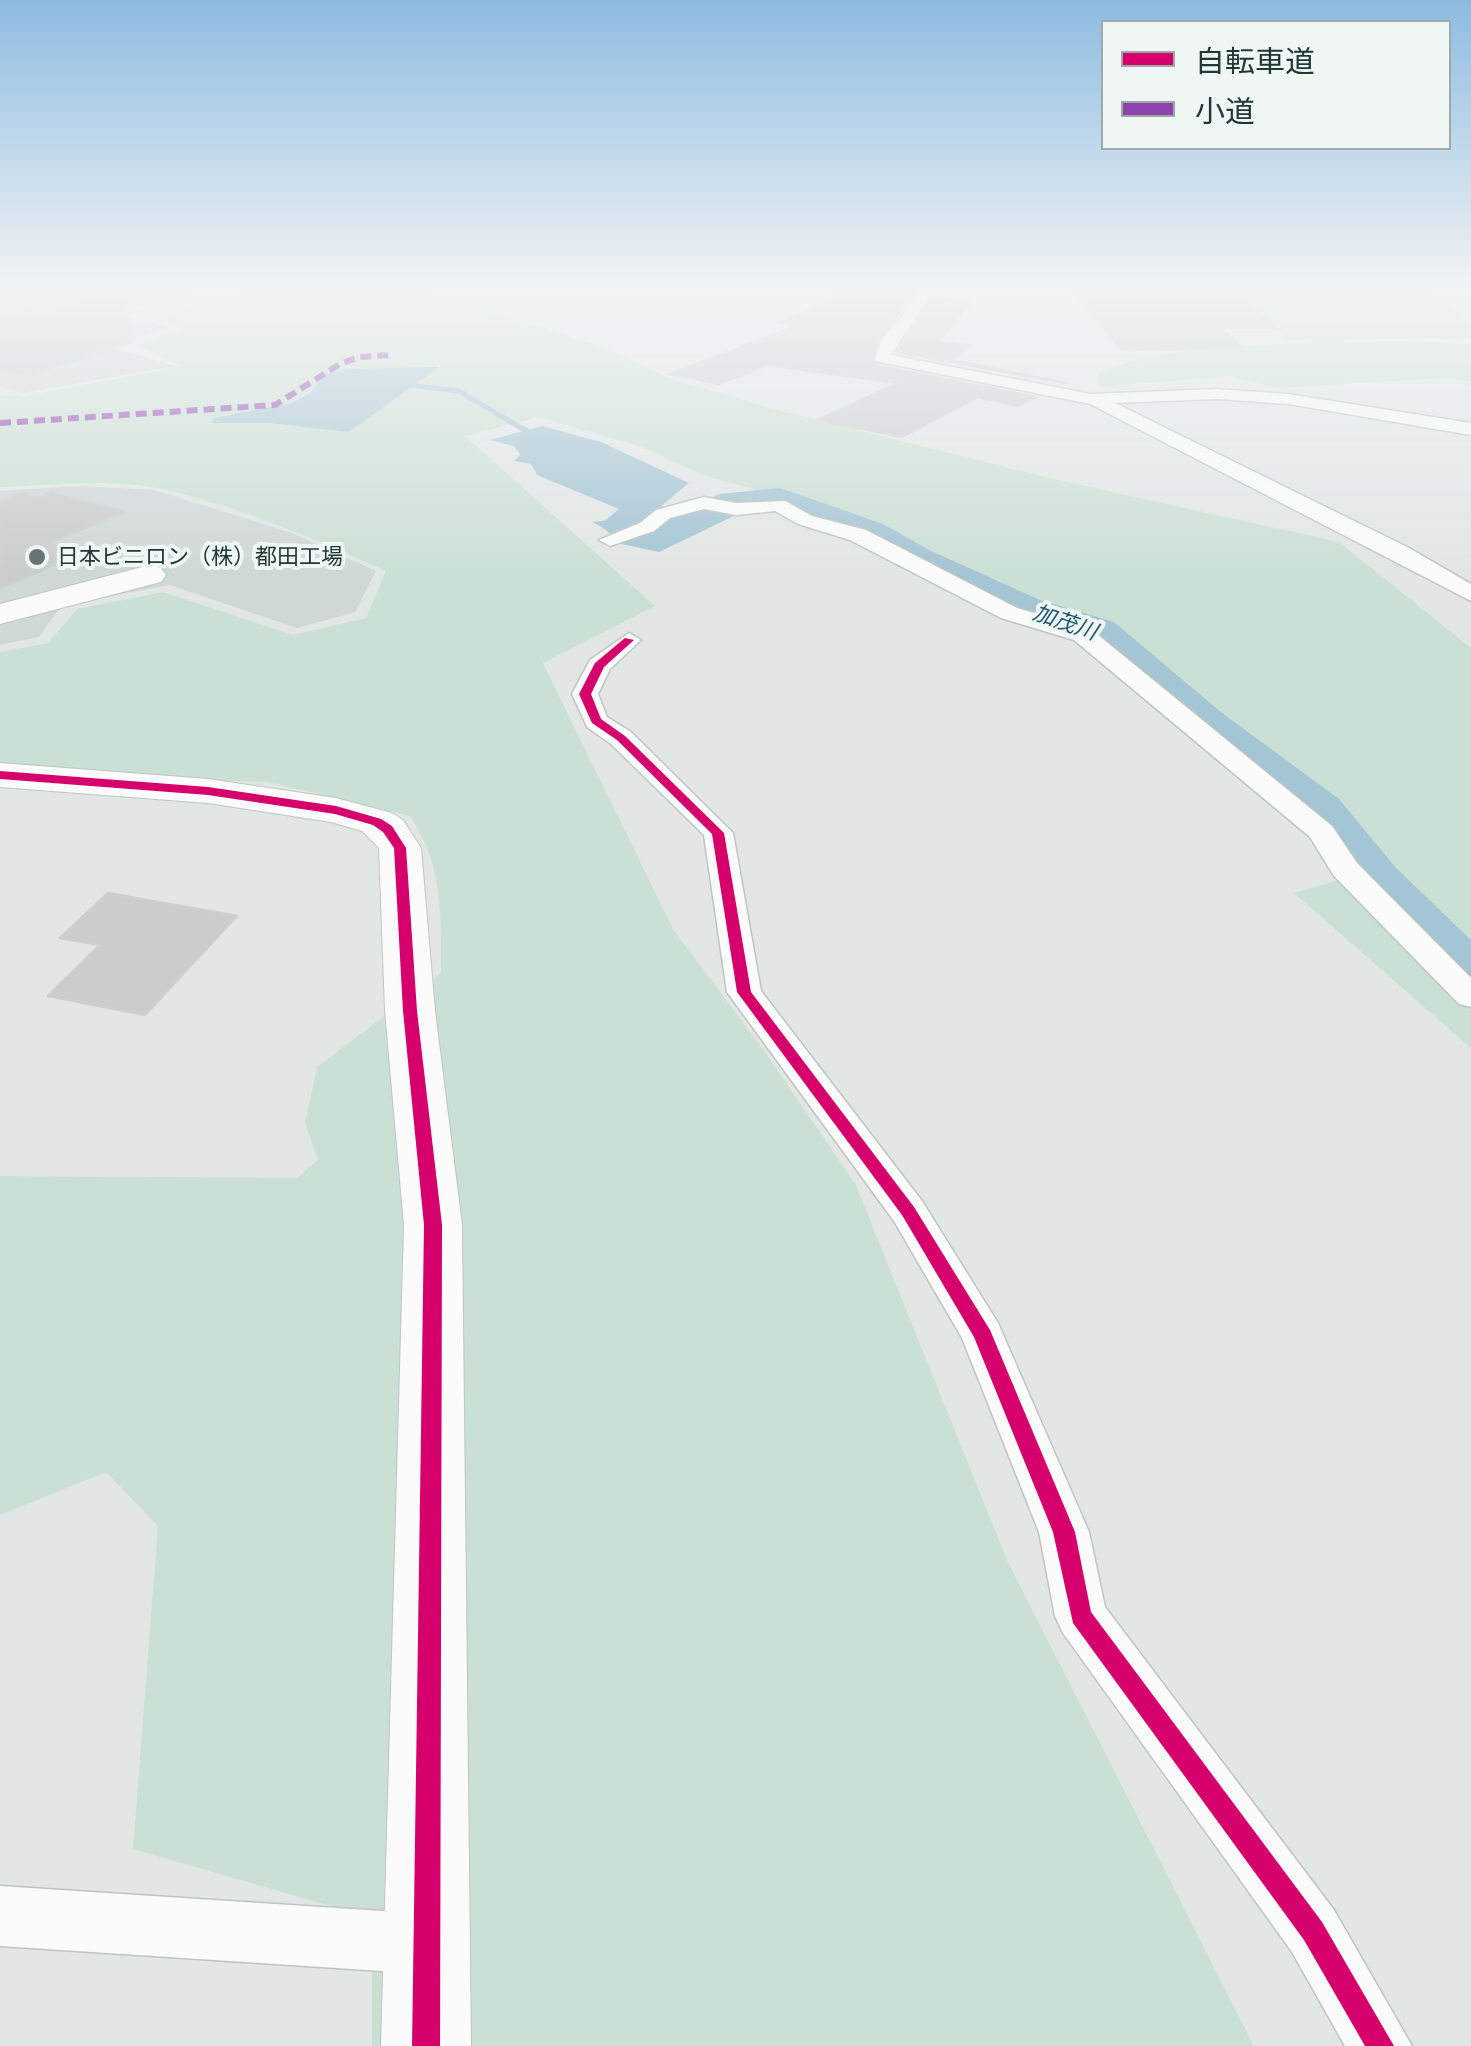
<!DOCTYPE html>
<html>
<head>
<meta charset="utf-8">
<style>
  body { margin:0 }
  #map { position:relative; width:1471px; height:2046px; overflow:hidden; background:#e2e7e6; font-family:Raleway,"Noto Sans JP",sans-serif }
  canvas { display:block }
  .legend { position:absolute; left:1101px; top:20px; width:350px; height:130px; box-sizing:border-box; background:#eff6f4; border:2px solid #9daaa8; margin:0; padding:12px 18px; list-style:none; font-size:30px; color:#213936 }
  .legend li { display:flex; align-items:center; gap:20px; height:50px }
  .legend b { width:50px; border:2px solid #9daaa8 }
</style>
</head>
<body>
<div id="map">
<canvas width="1471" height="2046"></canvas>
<ul class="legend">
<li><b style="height:12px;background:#d6006c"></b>自転車道</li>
<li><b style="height:12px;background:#8e44ad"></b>小道</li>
</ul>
</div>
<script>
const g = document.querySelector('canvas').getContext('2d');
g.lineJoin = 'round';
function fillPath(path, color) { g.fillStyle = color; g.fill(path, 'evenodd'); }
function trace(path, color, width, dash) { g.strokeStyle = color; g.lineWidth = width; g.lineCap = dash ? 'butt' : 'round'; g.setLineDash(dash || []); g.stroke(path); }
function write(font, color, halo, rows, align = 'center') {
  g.font = font + ' Raleway,"Noto Sans JP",sans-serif'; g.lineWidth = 8; g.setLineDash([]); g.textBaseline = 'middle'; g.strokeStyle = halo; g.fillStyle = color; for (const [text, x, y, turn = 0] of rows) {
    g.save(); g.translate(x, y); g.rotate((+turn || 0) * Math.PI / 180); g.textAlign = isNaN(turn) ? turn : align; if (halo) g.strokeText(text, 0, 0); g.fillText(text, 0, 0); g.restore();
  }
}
fillPath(new Path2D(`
  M0,286H224L110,313L0,320Z
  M125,316L167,327L109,347L176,366L22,393L0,388V325Z
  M80,486L155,490L292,533L376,571L355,612L297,628L170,585L62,605L39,637L0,645V491Z`), '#d0d8d6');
fillPath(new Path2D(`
  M277,286H406L598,345L672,379L778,410L1049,478L1339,542L1471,648V1048L1294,893L1356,875L1073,637L862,531L791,500L703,475L642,447L539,417L465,436L655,606L543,663L673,929L765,1052L856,1185L1007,1560L1254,2046H372V1918L133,1849L158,1526L106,1472L0,1515V1176L297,1178L318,1160L305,1123L317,1067L441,973C441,916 443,864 410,816L268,782L0,774V652L48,643L77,609L163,592L293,635L366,618L386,571C313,538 239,507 162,489C110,478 52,485 0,487V395L26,396L182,366L134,345L180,330L167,315Z
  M1231,286H1421L1471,321V338L1287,340Z
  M1401,341L1471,344V382L1447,378L1275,388L1229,376L1101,387L1097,374C1164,340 1323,344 1401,341Z`), '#cbe0d5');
fillPath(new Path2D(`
  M439,367L349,432L269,423H211L214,418L292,403L309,394L325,375L344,369Z
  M542,426L601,442L689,483L638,525L613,534L593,522L618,519L619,509L537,475L531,464L515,461L520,454L514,446L490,440Z`), '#a4c5d4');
trace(new Path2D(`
  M402,384L459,391L528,432`), '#a4c5d4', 5);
trace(new Path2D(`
  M524,429L535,436`), '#a4c5d4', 6);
fillPath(new Path2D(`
  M622,481L635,484L664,508L646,525L654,527L719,494L780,488L883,524L929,550L1040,600L1114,622L1222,713L1339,799L1396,868L1471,940V993L1449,987L1353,890L1301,821L1188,733L1082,640L1010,618L901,568L855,540L811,528L774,511L740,513L659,552L622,544L600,525L620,508L603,492L609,484Z`), '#a4c5d4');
const building = new Path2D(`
  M858,286L913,295L876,343L874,365L1036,397L1018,406L978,397L902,437L818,420L898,383L768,365L719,384L670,374L797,326L780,323Z
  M1068,286H1230L1276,328H1221L1241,348L1122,350Z
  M123,290L131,342L30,375L0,369V319Z
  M934,296L971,302L938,342L971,346L952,360L1066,383L897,352Z
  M51,493L124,512L48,543L84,552L0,588V502L22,494L38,498Z
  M108,893L237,916L145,1015L48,996L100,945L60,938Z`);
fillPath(building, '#c9cecd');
trace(building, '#cbd0cf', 2.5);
const street = new Path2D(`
  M913,286H927L931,295L891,355L1091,394L1218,389L1288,394L1471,423V435L1288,404L1218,399L1115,403L1409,548L1471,584V601L1090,404L875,361C874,338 906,317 917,295Z
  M704,497L736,503L785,501L812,516L866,530L1017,608L1092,630L1332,826L1357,863L1471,978V1007L1459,1004L1334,876L1310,837L1074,640L1001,618L850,540L798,524L775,511L736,515L704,509L670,518L654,531L610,546L599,540L640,523L656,510Z
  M629,633L641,640L610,669L598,694L607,717L631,732L733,833L761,991L922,1201L998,1323L1089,1532L1105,1607L1334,1910L1412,2046H1345L1292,1952L1063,1633L1055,1616L1039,1532L962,1338L894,1221L727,992L704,835L611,744L587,727L572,694L590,660Z
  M0,1886L428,1914L450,1922L458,1944L450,1966L428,1974L0,1946Z`);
const secondary = new Path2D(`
  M150,565L161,568L166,575L161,582L0,624V604Z
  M0,763L208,779L336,798L392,813L403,820L421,848L435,1011L462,1225L471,2046H381L404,1225L385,1011L379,848L362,831L331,822L208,803L0,787Z`);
trace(street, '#bfc4c3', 3);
trace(secondary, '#bec5c3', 2);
fillPath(street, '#fbfbfb');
fillPath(secondary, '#fbfbfb');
trace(new Path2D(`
  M0,423L275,405L340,364L359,357L391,355`), '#8e44ad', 6, [11, 6]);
fillPath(new Path2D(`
  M625,638L634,640L604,667L591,694L601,719L625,736L724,833L751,992L914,1207L990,1330L1075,1532L1091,1612L1322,1922L1394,2046H1365L1304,1940L1073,1623L1053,1532L974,1337L902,1215L737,992L712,834L617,740L592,723L579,694L595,663Z
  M0,771L208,787L336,806L381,819L392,826L406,848L417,1011L442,1225L440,2046H412L424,1225L403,1011L394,848L383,832L373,825L335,814L208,795L0,779Z`), '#d6006c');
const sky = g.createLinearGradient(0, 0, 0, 573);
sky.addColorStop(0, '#8dbbe0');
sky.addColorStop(0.5, '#f2f4f4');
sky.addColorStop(1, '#f2f4f400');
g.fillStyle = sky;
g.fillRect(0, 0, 1471, 573);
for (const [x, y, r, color] of [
  [37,557,10,"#657674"]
]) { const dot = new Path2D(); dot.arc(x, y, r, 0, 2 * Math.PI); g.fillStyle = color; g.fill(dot); trace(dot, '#eff6f4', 4); }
write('22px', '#213936', '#eff6f4', [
  ["日本ビニロン（株）都田工場",57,557]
], 'left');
write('italic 22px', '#1f5671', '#eff6f4', [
  ["加茂川",1065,623,19]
]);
</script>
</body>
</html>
